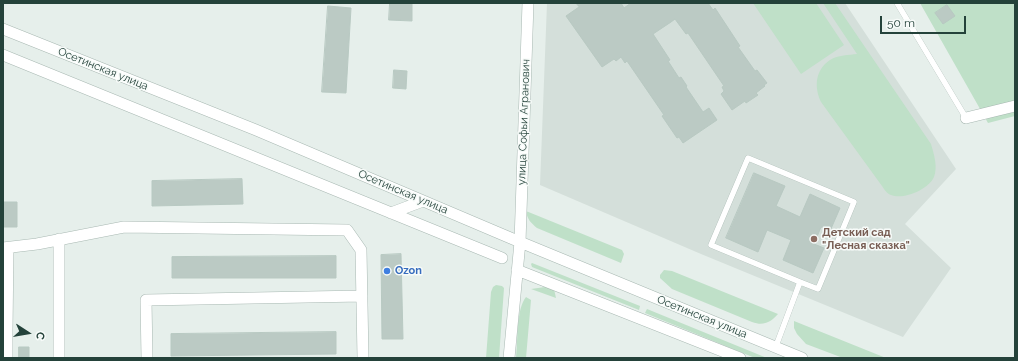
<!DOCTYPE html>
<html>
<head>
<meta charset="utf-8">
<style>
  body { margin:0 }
  #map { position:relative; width:1018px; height:361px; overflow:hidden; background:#e6efeb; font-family:Raleway,sans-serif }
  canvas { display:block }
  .frame { position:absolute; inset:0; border:4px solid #24423a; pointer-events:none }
  .north { position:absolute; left:8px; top:313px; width:40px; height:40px; -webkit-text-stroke:3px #f7fbf9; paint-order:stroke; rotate:102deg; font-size:11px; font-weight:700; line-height:16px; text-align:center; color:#24423a }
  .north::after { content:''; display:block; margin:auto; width:14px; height:18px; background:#24423a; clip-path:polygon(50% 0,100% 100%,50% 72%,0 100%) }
  .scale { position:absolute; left:880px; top:16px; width:86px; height:18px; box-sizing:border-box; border:2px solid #24423a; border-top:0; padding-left:5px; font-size:12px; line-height:14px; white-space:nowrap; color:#24423a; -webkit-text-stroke:3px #f7fbf9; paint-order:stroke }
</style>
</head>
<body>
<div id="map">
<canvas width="1018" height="361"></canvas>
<div class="frame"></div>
<div class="north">С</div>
<div class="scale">50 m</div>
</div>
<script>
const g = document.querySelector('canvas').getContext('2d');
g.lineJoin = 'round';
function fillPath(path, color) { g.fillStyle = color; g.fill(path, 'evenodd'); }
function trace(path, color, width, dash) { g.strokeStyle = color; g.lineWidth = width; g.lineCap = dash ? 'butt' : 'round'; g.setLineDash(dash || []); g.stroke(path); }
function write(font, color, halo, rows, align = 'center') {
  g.font = font + ' Raleway,sans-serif'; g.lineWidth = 3; g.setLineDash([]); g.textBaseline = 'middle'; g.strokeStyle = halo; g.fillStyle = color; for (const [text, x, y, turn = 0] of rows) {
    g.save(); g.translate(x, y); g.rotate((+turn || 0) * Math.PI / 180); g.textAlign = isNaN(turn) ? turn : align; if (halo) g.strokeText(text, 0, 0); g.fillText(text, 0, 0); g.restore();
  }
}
fillPath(new Path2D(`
  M547,3H845L956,169L905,224L951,268L903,337L701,254L540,185Z`), '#d4dfda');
fillPath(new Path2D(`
  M753,3H816L844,45L801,74Z
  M823,3H835L931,144C934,154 938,167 934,177C928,190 903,200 891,195C887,194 884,189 882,186L821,102C814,87 815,70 830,60C838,55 849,55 857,54Z
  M920,3H1015V116L988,123Z
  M526,211L622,250L624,254L621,263L537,228C531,223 527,219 526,211Z
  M532,263L640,306L639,310L532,267L531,264Z
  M664,270L672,271L778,314C770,323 763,326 752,322L672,289L660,278V275Z
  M496,285L502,286L504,288L499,358H486L491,292L493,287Z
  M545,287L554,289L556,298L531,289Z
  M526,297L531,300L526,358H516C518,342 516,309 526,297Z
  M647,309L767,358H755L645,313Z
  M794,321L886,358H843L806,344L797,334L794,328Z`), '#bfe0c8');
const building = new Path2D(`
  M390,3H412V21L389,20Z
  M576,3H621L624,8L631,3H708L713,10L715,8L740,46L738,47L755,71L757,70L767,83L764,85L765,86L756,93L758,95L746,103L745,101L732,110L721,94L724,91L722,87L724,86L688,33L686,34L675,19L671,22L653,34L670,60L668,61L679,78L681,77L687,86L686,87L703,112L709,108L717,120L683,143L679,137L677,138L662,116L664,115L627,61L625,63L621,57L616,61L614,59L602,67L566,16L579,7Z
  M947,5L955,16L943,24L935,13Z
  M328,6L351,8L346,93L322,92Z
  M394,70L407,71L406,89L393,88Z
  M754,173L785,186L776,206L800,217L810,194L840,208L830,231L821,227L814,244L824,248L813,273L783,260L791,240L767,230L758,252L726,238Z
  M242,179L243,204L152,206V181Z
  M3,202H17V227H3Z
  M401,254L403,339H382L381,255Z
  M336,256V278H172V257Z
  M336,332V354L171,356V334Z
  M19,347H29V357H19Z`);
fillPath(building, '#bbcac4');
trace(building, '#b8c9c2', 1);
const service = new Path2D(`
  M897,3L966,118
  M776,346L800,282L711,245L748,158L854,202L818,289L800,282`);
const minor = new Path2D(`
  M3,29L256,130L520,242L802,358
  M3,55L502,258
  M966,118L1015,106
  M391,213L423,201
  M3,248L37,244L124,227L347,230L361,250L363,358
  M517,270L740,358
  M3,331H7L8,248
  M7,331V358
  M59,358V239
  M147,358L146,300L362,296
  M509,358L520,242L528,3`);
trace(service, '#a8b8b2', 6);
trace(minor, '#a8b8b2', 12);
trace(service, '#fff', 5.5);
trace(minor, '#fff', 11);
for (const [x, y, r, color] of [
  [814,239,4,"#8d6e63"],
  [387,271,4,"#3f7fe0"]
]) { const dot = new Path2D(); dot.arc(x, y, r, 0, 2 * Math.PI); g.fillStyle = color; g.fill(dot); trace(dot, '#f7fbf9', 1.5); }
write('11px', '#24423a', '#f7fbf9', [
  ["Осетинская улица",103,69,22],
  ["улица Софьи Агранович",524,122,-88],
  ["Осетинская улица",403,192,23],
  ["Осетинская улица",702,317,22]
]);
write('bold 11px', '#785e54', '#f7fbf9', [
  ["Детский сад",822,233],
  ["\"Лесная сказка\"",822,246]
], 'left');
write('bold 11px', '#366cbe', '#f7fbf9', [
  ["Ozon",395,271]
], 'left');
</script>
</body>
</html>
